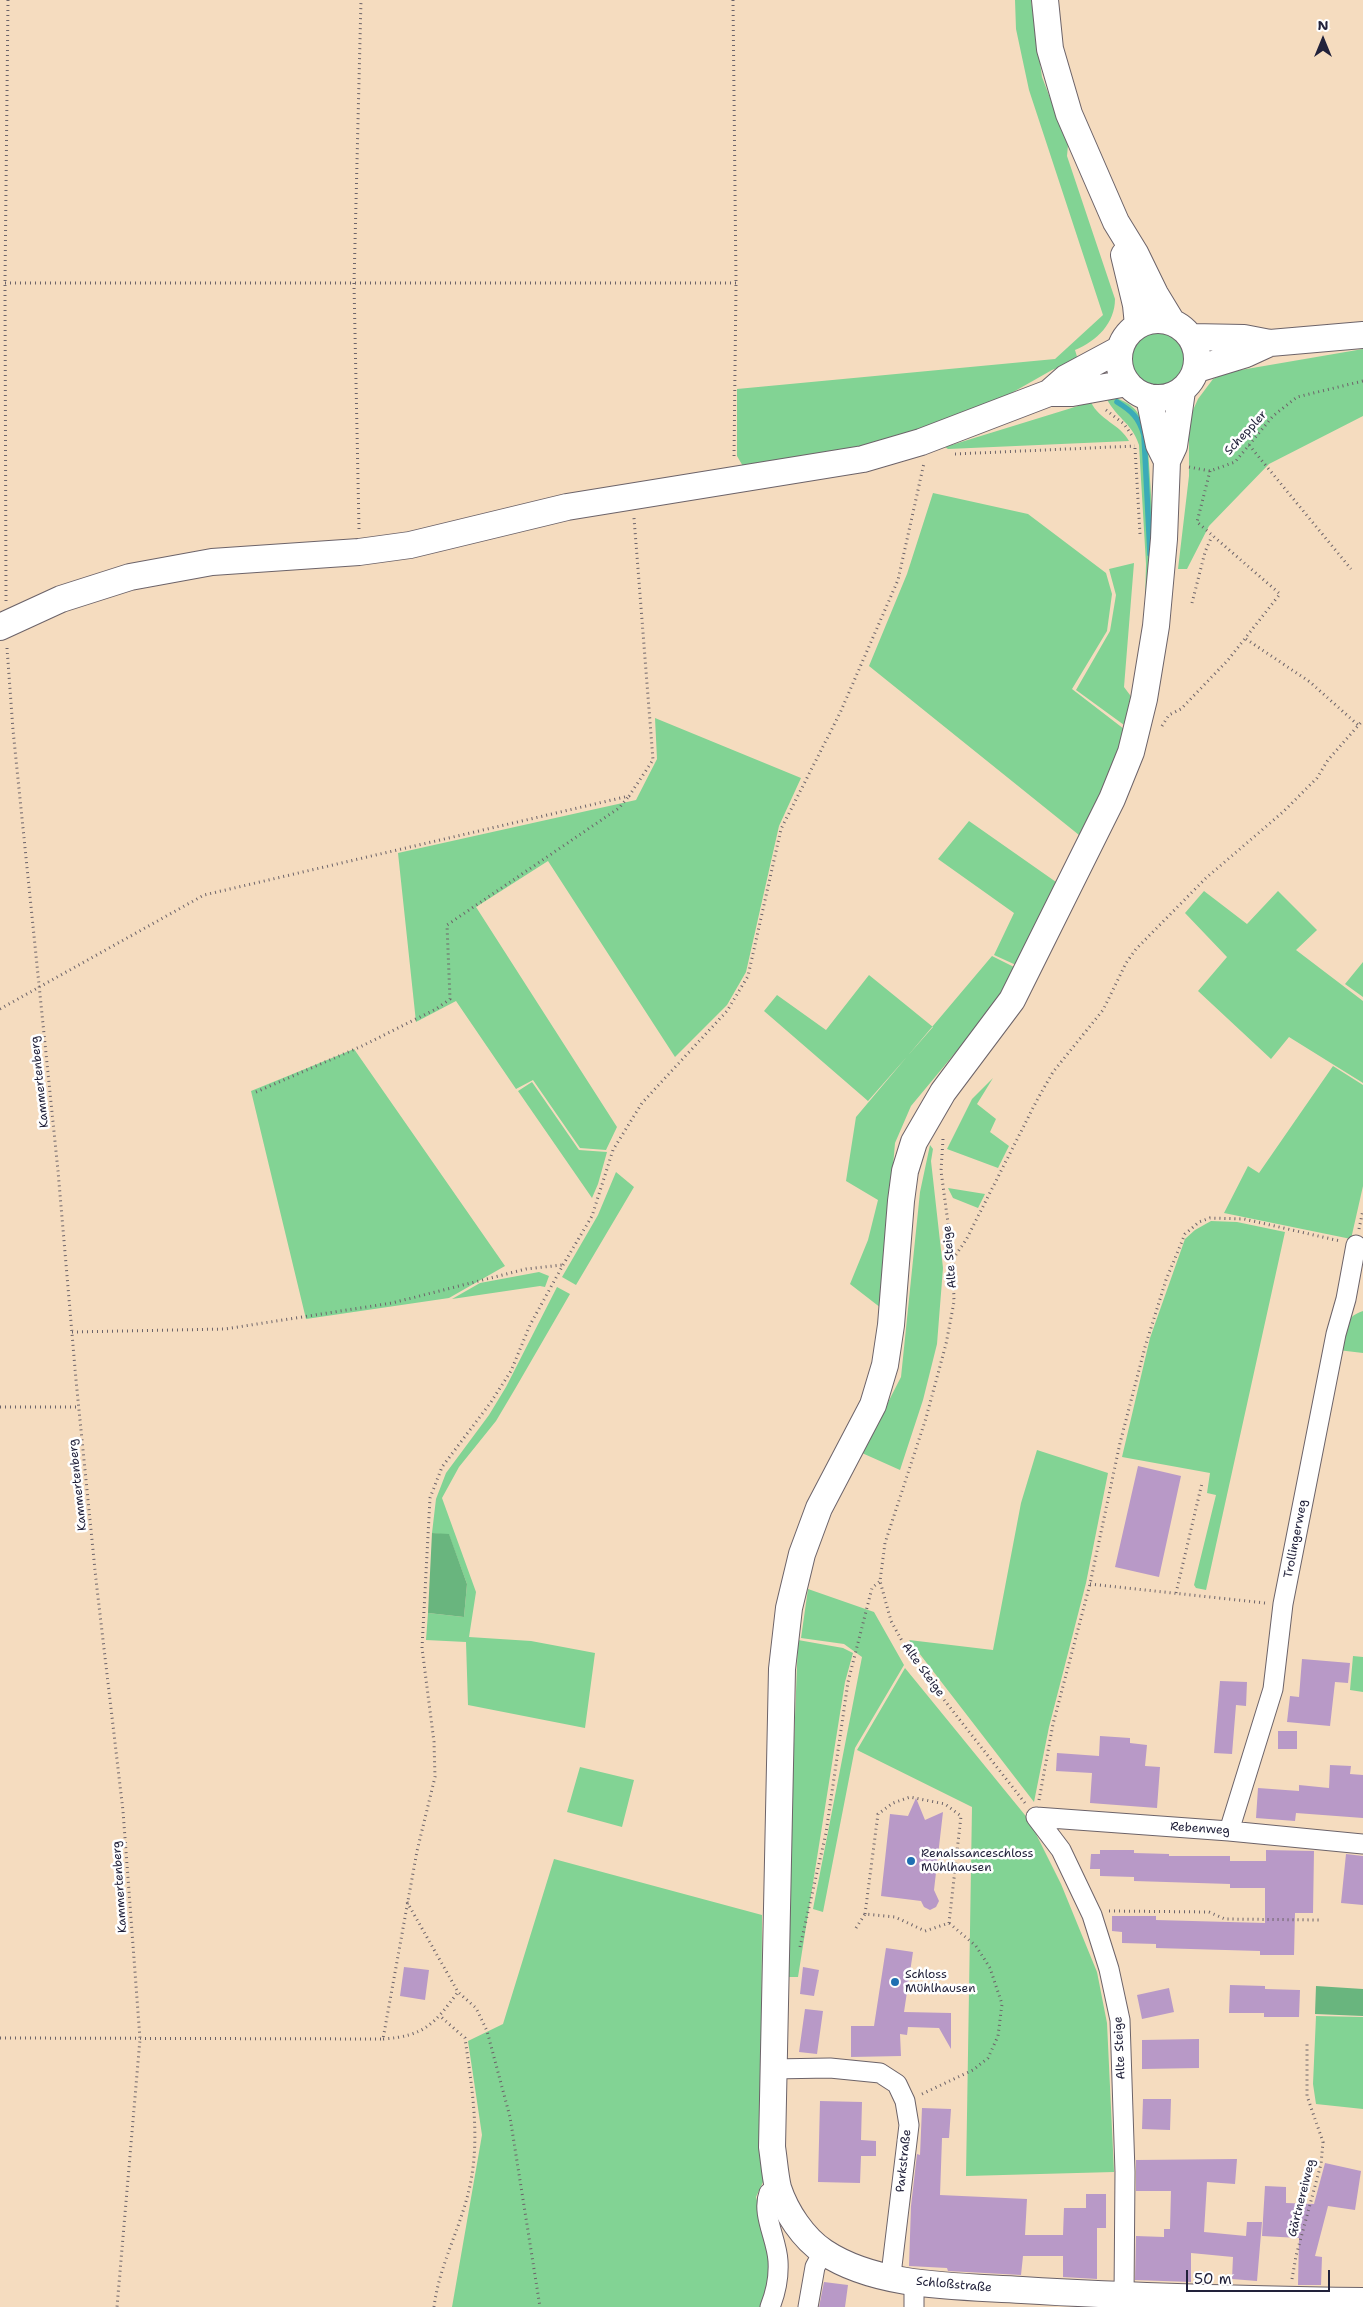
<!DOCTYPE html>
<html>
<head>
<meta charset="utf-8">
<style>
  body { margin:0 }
  #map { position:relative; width:1363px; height:2307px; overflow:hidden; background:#f5dcbf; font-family:"Shantell Sans",sans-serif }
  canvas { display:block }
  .north { position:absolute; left:1298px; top:15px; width:50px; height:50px; -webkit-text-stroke:4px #fff; paint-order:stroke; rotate:0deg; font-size:14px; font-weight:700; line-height:20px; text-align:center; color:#22223b }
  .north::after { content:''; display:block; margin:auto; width:18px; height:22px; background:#22223b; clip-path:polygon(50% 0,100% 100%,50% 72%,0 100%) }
  .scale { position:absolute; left:1186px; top:2270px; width:144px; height:22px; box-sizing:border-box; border:2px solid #22223b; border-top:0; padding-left:6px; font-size:15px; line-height:18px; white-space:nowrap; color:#22223b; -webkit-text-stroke:4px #fff; paint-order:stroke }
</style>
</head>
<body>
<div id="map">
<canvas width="1363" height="2307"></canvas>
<div class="north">N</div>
<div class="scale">50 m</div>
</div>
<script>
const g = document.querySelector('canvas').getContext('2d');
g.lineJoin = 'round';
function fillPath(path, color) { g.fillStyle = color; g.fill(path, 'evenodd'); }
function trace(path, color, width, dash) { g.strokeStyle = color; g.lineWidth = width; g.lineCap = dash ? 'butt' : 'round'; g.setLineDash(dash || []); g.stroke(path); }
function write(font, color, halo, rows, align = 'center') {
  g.font = font + ' "Shantell Sans",sans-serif'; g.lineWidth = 5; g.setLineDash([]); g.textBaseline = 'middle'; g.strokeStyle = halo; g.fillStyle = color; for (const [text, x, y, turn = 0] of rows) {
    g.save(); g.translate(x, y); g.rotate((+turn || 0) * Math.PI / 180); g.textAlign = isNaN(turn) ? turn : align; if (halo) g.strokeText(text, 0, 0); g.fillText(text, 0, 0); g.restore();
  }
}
fillPath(new Path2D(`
  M1015,0H1031L1042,77L1068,145L1067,156L1115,299C1115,323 1097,341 1075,350L1078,360L1052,370L1008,395L862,451L744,468L737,456V389L1055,359L1103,315L1029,90L1016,29Z
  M1131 359a28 28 0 1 1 56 0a28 28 0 1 1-56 0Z
  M1363,349V416L1269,464L1209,526L1187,569H1178L1189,476V419L1198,399L1213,379L1229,372Z
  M1105,395C1130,401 1139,408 1147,433L1154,541L1145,604L1146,564L1139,445C1132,422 1114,417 1105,395Z
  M1091,402C1099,420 1120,424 1129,441L948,449L945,447Z
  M933,493L1028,514L1106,573L1112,594L1107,631L1072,689L1124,729L1112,771L1079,835L869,666L907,574Z
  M1134,563L1124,687L1133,699L1124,725L1076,690L1110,631L1116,595L1109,569Z
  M655,718L801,778L779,826L746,972L727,1005L675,1057L548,861L476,907L617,1127L606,1150L580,1148L533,1080L516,1089L456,1001L416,1022L398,853L636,800L657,759Z
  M969,821L1056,882L1016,965L994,955L1014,913L938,859Z
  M1204,891L1247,924L1278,891L1317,930L1296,950L1363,1001V1083L1289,1037L1271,1059L1198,991L1227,957L1185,913Z
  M992,956L1014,967L994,1006L911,1106L895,1143L881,1308L850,1284L868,1240L878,1200L846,1181L856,1117Z
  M1363,962V997L1345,984Z
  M869,975L933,1027L868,1101L764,1011L777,995L826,1030Z
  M354,1049L505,1266L449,1298L306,1319L251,1091Z
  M1333,1066L1363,1085V1186L1351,1239L1224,1213L1248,1166L1259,1173Z
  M993,1078L977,1104L996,1119L990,1132L1009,1146L998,1168L947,1149L972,1099Z
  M532,1082L579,1150L607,1152L598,1184L592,1198L518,1091Z
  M930,1145L933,1149L931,1161L943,1268L937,1344L923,1400L900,1470L862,1453L901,1377L920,1192Z
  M616,1172L634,1187L576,1285L562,1277L598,1215Z
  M948,1188L985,1194L978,1208L953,1198Z
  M1211,1221L1237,1222L1285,1232L1206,1590L1196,1588L1194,1585L1216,1495L1207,1493L1210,1473L1122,1457L1150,1338L1185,1239L1195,1230Z
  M539,1272L549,1276L545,1287L540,1286L452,1299L480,1283Z
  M557,1287L570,1294L515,1389L496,1421L459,1467L442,1498L476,1592L469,1637L531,1641L595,1653L585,1728L468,1705L466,1642L426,1640L428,1613L464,1617L467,1584L449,1535L432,1533L436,1499L446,1473L489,1415L506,1387Z
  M1363,1311V1353L1338,1350C1341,1333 1344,1317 1363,1311Z
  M1037,1450L1108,1473L1086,1583L1049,1727L1034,1802L909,1640L993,1650L1021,1503Z
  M808,1589L874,1612L904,1665L855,1748L823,1912L813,1909L862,1657L844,1644L801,1638Z
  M798,1640L843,1648L853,1653L845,1682L798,1977H785Z
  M1353,1656L1363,1657V1692L1350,1690Z
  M905,1668L1029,1820L1061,1884L1097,1972L1107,2023L1114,2172L966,2176L972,1807L857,1750Z
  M580,1767L634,1780L622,1827L567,1812Z
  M554,1859L762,1915L761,2130L763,2182L756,2197L774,2261L764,2307H452L482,2135L468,2041L503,2024Z
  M1316,2016L1363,2017V2109L1316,2104L1313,2084Z`), '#82d394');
fillPath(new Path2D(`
  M432,1533L449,1534L467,1584L464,1617L428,1613Z
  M1316,1986L1363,1989V2016L1315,2014Z`), '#69b57e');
trace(new Path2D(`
  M1117,402C1132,411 1139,418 1144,435L1150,554`), '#3babb8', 5.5);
fillPath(new Path2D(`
  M1138,1466L1181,1476L1159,1577L1115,1567Z
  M1302,1659L1350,1663L1348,1683L1335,1682L1330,1726L1287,1722L1290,1696L1299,1697Z
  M1220,1681L1247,1682L1246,1706L1236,1705L1232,1754L1214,1753Z
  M1278,1731H1297V1749H1278Z
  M1100,1736L1130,1738V1743L1147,1745L1145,1766L1160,1767L1157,1808L1090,1803L1092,1773L1056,1771L1057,1753L1099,1756Z
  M1330,1765L1351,1766L1350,1774L1363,1775V1818L1296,1813L1295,1821L1256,1818L1258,1788L1299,1791V1785L1329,1788Z
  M916,1798L925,1820L943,1812L934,1890L939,1901L936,1907L930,1910L924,1907L921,1901L881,1896L890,1814L908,1816Z
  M1100,1850H1134V1853L1169,1854V1856H1230V1861H1266V1850L1314,1851L1313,1913H1295L1294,1955H1260V1951L1156,1948V1944L1122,1943V1932L1112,1931V1916H1156V1920L1265,1923V1888H1230V1884L1134,1881V1877L1100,1876V1869H1090L1091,1854H1100Z
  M1346,1854L1363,1856V1905L1341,1903Z
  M886,1948L913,1952L904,2012L951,2013V2049L939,2028L908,2027L907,2035L900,2034L901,2056L851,2057V2026H874Z
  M404,1967L429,1970L425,2000L400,1996Z
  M803,1967L819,1970L814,1996L800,1994Z
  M1230,1985L1265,1986V1989L1300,1990L1299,2017H1264V2013H1229Z
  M1169,1988L1174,2012L1142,2019L1137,1995Z
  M805,2009L823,2011L817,2054L799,2052Z
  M1199,2039V2068L1142,2069V2040Z
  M1143,2099H1171L1170,2130L1142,2129Z
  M820,2101L862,2102L861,2140L876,2141V2156H861L860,2183L818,2182Z
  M922,2108L951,2109L949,2138H942L940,2195L1027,2199L1025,2235H1063L1064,2208H1086V2194H1106V2228H1097V2279L1063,2277V2256H1023L1021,2275L948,2271L947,2268L909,2266L911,2206L917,2154L920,2155Z
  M1237,2159L1235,2184L1207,2182L1204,2232L1246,2236L1247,2222H1262L1257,2281L1232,2279L1233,2257L1191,2253V2282L1135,2280L1136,2236L1164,2237V2229H1170L1171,2191H1136V2160Z
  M1325,2163L1361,2171L1355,2210L1328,2206L1315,2256L1322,2257L1321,2285H1298L1299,2238L1262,2236L1265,2186L1286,2187V2203L1314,2204Z
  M824,2282L848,2285L845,2307H819Z`), '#b899c7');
const street = new Path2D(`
  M1036,1817L1061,1850L1092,1915L1109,1969L1120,2020L1125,2172L1124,2297
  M1036,1817L1229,1831L1363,1844
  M1229,1831L1273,1689L1283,1604L1336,1334L1346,1299L1356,1245
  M772,2069L830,2068L880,2073L897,2084L905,2101L909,2125L892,2266L893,2279
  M914,2282V2307
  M770,2307C776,2292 779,2277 778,2261C777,2239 761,2214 769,2193L778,2187
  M808,2307L815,2267L823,2252`);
const secondary = new Path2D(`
  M1045,0L1050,49L1069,114L1116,222L1135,253L1155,294L1172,322
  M1124,255L1136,305L1138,325
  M1119 359a39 39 0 1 1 78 0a39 39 0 1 1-78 0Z
  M1191,337L1244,338L1270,343L1363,335
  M1197,369L1246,354L1270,343
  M1182,391L1174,446L1167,461L1164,539L1156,626L1144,699L1131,752L1112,799L1012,1000L943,1092L914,1142L905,1171L901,1201L891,1325L885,1365L873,1405L819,1508L802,1554L789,1608L782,1669L772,2147C774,2160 775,2175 778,2188C786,2212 803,2238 824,2252C878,2288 960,2286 1022,2290C1136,2297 1249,2299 1363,2301
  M1049,393L1066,378L1120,349
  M1149,397L1159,445L1167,461
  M0,627L61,599L130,577L212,562L359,552L410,545L567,507L863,459L921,442L1049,393H1072L1127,383`);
trace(street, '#6c6369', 21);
trace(secondary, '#6c6369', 28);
trace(new Path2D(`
  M733,0L736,283L734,459
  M5,283H736
  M1106,410L1124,424L1133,437
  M1249,445L1351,569
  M1135,448L1140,534
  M955,454L1135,446
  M1189,467L1210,471L1235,462L1273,416L1297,397L1363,381
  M359,529L354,284L361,0
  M6,601L5,283L8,0
  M1192,603L1205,552L1212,536
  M1246,639L1310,682L1358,725
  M7,648L13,730L58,1171L76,1380L96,1580L123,1811L140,2039L117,2307
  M1162,726L1169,715L1181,709L1228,660L1280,594L1197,522L1210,471
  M0,1009L204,895L629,796L653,760L634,518
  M256,1092L362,1046L436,1009L450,999L447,925L619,808L629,796
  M943,1139L941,1171L953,1260L954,1302L946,1344L926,1418L885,1543L880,1581L891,1621L912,1659L1025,1803
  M1359,1229L1363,1210
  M953,1259L966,1240L1037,1100L1053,1072L1103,1010L1126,963L1136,949L1206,878L1283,812L1317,778L1328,760L1363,720
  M72,1332L225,1329L392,1303L526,1269L562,1265
  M0,1407H79
  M1090,1584L1265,1603
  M1176,1593L1202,1483
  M1039,1800L1053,1724L1090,1584L1120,1443L1145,1347L1166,1280L1185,1234L1199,1222L1210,1218L1244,1219L1340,1241
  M407,1902L458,1992L476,2008L487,2031L510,2117L540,2307
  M1109,1911L1209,1912L1225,1919L1320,1920
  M856,1928L865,1914L895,1917L925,1931L949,1923L961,1816L945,1804L910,1797L893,1803L878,1814L865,1914
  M800,1947L826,1833L848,1682L872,1588L880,1581
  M0,2038L383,2039L417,1851L435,1777L434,1742L422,1648L430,1498L442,1467L491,1402L511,1371L530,1325L563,1265L592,1216L613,1150L642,1103L727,1011L748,976L781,829L840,713L898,580L924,463
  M383,2039C425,2036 434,2024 458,1992
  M922,2094L973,2070L988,2058L998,2036L1002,2004L990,1968L976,1946L949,1923
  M1292,2279L1296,2256L1321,2164L1323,2142L1307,2096V2042
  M434,2307C439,2266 460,2229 469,2190C481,2139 472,2089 465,2038L440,2016`), '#6c6369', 3, [1, 4]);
trace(street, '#fff', 19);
trace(secondary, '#fff', 26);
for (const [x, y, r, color] of [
  [911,1861,5,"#1f6fb2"],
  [895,1982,5,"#1f6fb2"]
]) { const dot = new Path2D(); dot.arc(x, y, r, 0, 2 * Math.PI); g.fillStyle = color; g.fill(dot); trace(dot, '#fff', 2); }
write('12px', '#22223b', '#fff', [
  ["Scheppler",1246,433,-47],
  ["Kammertenberg",40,1082,-96],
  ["Alte Steige",950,1257,-95],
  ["Kammertenberg",78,1485,-96],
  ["Trollingerweg",1296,1539,-79],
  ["Alte Steige",923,1670,54],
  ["Rebenweg",1200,1829,4],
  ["Kammertenberg",120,1887,-94],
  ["Alte Steige",1120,2048,-93],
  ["Parkstraße",904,2161,-84],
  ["Gärtnereiweg",1302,2198,-76],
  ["Schloßstraße",954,2285,5]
]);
write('12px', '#22223b', '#fff', [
  ["Renaissanceschloss",921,1854],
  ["Mühlhausen",921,1868],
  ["Schloss",905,1975],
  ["Mühlhausen",905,1989]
], 'left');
</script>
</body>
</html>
